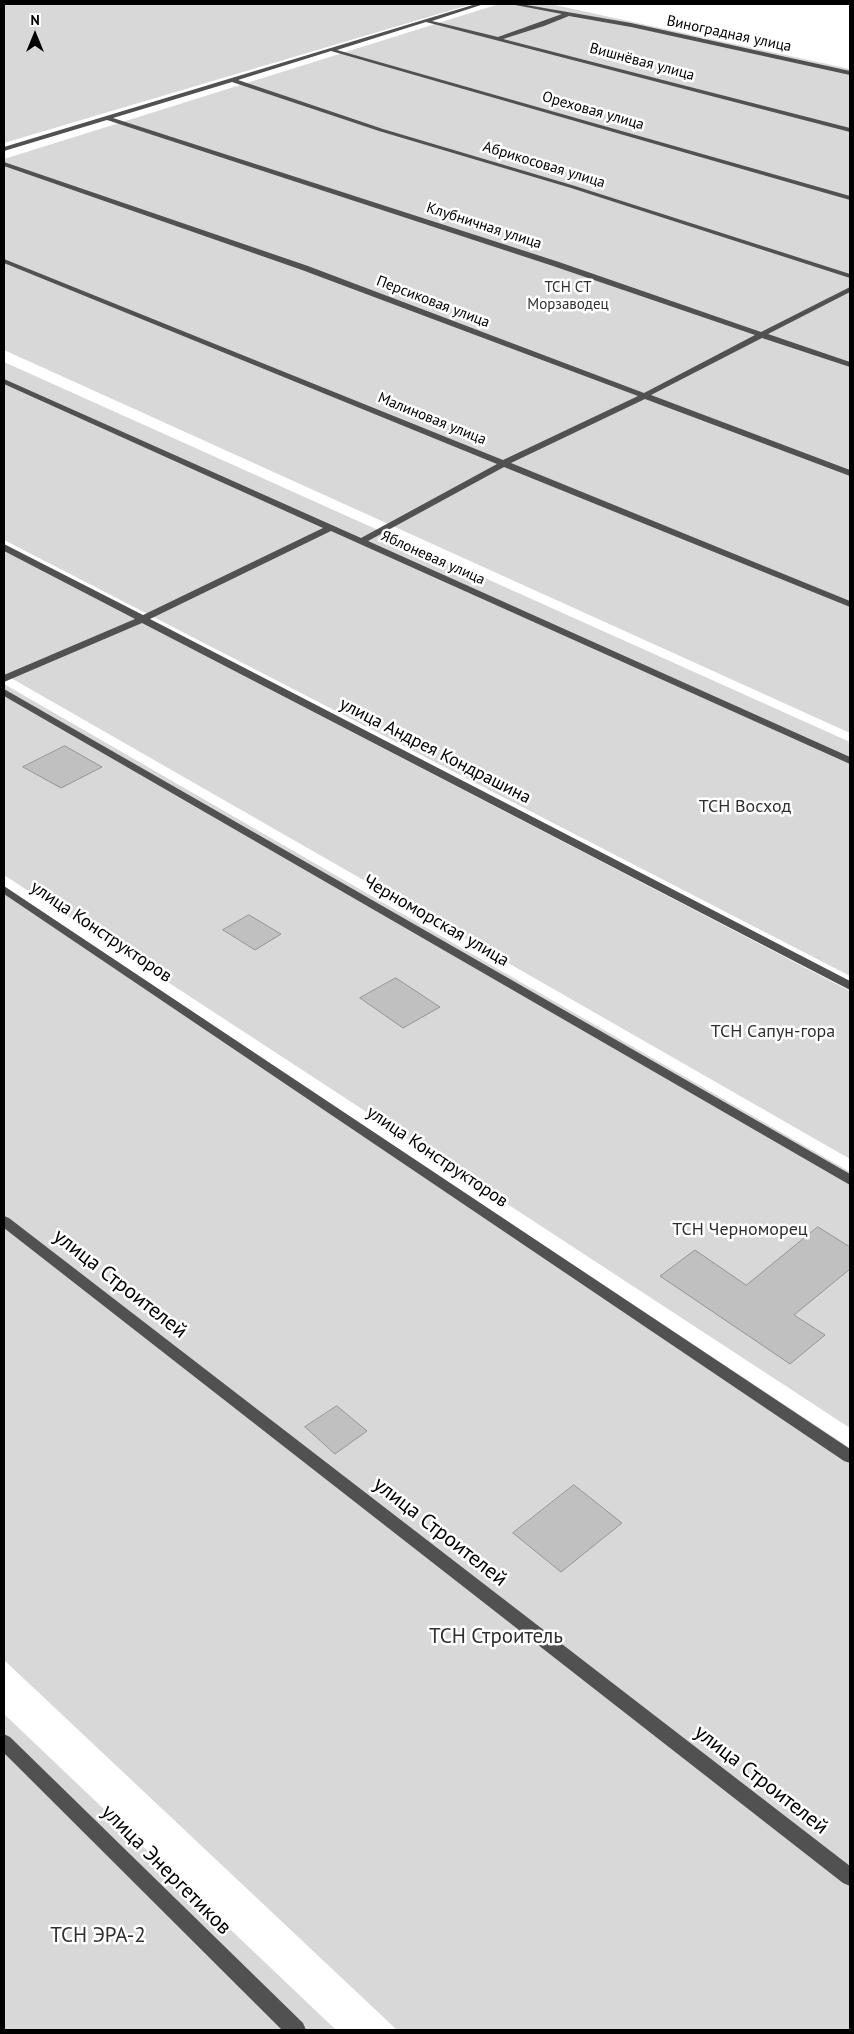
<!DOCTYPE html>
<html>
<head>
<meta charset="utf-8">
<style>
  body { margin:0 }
  #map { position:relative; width:854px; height:2034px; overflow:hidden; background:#fff; font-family:"PT Sans",sans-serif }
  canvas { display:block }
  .frame { position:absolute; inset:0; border:5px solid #000; pointer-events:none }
  .north { position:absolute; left:10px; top:10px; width:50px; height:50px; -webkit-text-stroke:4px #fff; paint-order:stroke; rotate:0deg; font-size:14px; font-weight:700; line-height:20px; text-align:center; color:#000 }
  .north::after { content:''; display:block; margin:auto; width:18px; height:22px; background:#000; clip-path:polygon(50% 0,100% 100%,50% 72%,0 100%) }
</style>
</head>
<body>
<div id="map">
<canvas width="854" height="2034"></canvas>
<div class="frame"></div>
<div class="north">N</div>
</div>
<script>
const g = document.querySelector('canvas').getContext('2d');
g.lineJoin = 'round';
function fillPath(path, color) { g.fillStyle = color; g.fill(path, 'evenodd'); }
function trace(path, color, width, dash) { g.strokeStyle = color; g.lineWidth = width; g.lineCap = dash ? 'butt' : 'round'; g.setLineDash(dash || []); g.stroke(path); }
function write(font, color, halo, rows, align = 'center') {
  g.font = font + ' "PT Sans",sans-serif'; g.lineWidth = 5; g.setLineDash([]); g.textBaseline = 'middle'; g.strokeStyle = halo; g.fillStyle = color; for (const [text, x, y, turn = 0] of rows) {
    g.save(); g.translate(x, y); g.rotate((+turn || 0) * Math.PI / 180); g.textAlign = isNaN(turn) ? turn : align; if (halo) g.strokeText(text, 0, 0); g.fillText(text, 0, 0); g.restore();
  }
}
fillPath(new Path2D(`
  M4,4H472L4,143Z
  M499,4H550L850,69V733L4,350V159Z
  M4,362L850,742V976L4,540Z
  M4,551L850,991V1159L4,674Z
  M4,684L850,1172V1428L4,875Z
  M4,888L850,1448V2030H397L4,1660Z
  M4,1714L336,2030H4Z`), '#d8d8d8');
const building = new Path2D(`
  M65,746L102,767L61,788L23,767Z
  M249,915L281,934L255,950L223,930Z
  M396,978L440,1007L403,1028L360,998Z
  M818,1227L850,1247V1269L794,1315L825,1335L790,1364L660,1276L695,1250L746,1285Z
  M337,1406L367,1431L335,1454L305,1427Z
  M574,1485L622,1523L561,1572L513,1533Z`);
fillPath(building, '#c0c0c0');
trace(building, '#959595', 1);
fillPath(new Path2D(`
  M476,4H484L432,21L498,37L562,14L510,4H521L631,23L850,71V75L631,27L569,16L544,26L503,39L850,128V132L426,22L337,50L850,196V200L331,51L238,80L383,129L575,186L850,274V278L571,188L379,131L232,82L113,118L559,262L761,332L850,287V292L768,334L850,362V367L762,338L651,395L850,470V476L645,399L511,463L850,601V607L504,467L368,541L850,757V764L331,531L150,619L850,981V990L142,623L4,682V675L135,619L4,551V544L143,615L323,528L4,384V379L361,538L497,464L4,263V259L503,460L638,396L302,270L4,166V162L308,266L644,393L755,335L553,266L107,120L4,151V147Z
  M4,689L850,1174V1185L4,696Z
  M4,886L850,1449V1463L844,1461L4,894Z
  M4,1216L9,1218L850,1866V1886L843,1883L4,1228Z
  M4,1734L10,1737L303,2023L306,2030H282L4,1753Z`), '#515151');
write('15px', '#000', '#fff', [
  ["Виноградная улица",729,34,12],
  ["Вишнёвая улица",642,62,15],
  ["Ореховая улица",593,111,16],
  ["Абрикосовая улица",544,165,17],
  ["Клубничная улица",484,226,18],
  ["Персиковая улица",433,302,21],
  ["Малиновая улица",432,419,22],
  ["Яблоневая улица",433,558,24]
]);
write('15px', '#2f2f2f', '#fff', [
  ["ТСН СТ",568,288],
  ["Морзаводец",568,305]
]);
write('18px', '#000', '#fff', [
  ["улица Андрея Кондрашина",435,751,27],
  ["Черноморская улица",436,921,30],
  ["улица Конструкторов",101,932,34],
  ["улица Конструкторов",437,1157,34]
]);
write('18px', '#2f2f2f', '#fff', [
  ["ТСН Восход",745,807],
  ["ТСН Сапун-гора",773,1032],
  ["ТСН Черноморец",740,1230]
]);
write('21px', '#000', '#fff', [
  ["улица Строителей",120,1284,38],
  ["улица Строителей",440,1532,38],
  ["улица Строителей",761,1780,38],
  ["улица Энергетиков",166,1870,45]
]);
write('21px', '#2f2f2f', '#fff', [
  ["ТСН Строитель",496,1637],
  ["ТСН ЭРА-2",98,1936]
]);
</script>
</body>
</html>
